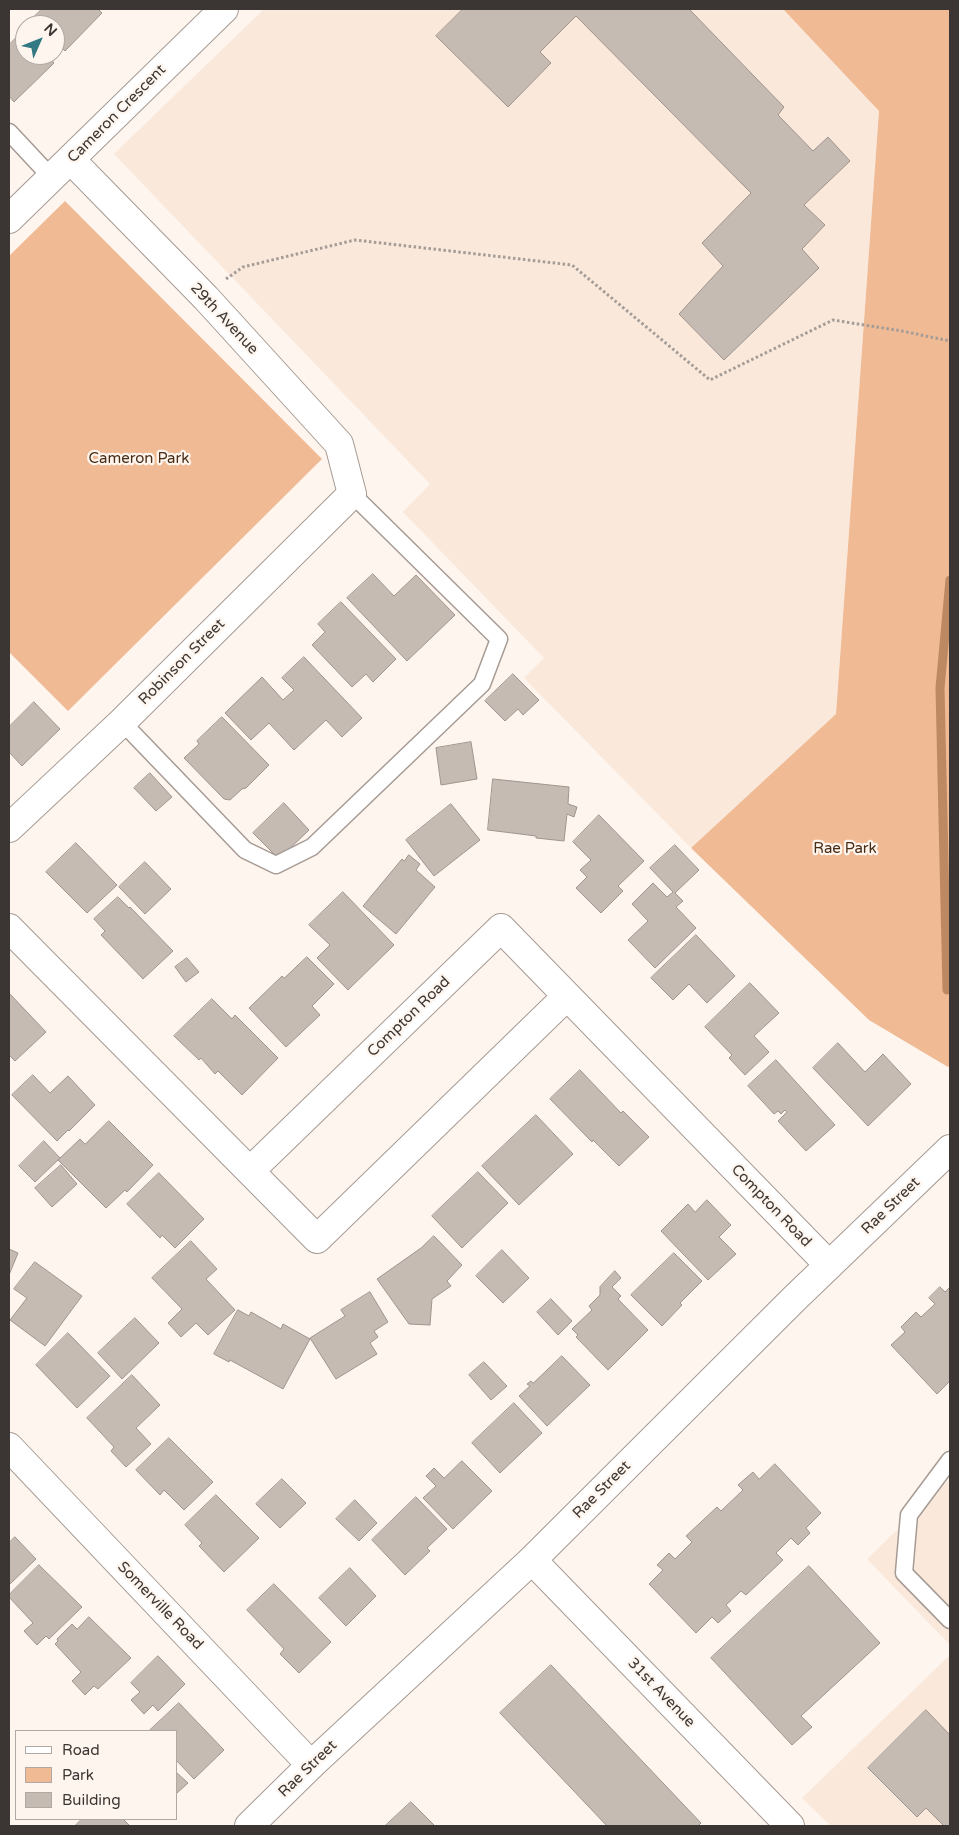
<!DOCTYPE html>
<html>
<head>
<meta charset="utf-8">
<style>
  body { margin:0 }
  #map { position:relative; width:959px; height:1835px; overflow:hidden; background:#fef5ee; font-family:"Varela Round",sans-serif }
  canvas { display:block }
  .frame { position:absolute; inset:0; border:10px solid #3b3633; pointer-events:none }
  .legend { position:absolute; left:15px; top:1730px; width:162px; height:90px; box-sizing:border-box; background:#fef5ee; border:1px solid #b0a9a3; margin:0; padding:6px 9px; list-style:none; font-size:15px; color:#3b3633 }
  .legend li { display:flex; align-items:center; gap:10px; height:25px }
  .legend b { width:25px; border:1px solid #b0a9a3 }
  .north { position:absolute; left:15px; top:15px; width:50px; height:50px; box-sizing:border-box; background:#fef5ee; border:1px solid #b0a9a3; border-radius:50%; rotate:46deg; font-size:14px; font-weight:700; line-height:20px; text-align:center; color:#3b3633 }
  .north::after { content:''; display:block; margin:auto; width:18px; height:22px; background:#327983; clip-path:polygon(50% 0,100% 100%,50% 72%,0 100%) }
</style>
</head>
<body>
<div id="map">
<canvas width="959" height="1835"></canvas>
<div class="frame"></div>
<ul class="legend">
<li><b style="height:6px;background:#fff"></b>Road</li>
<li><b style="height:14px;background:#efba94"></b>Park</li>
<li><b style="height:14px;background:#c6bbb3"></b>Building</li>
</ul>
<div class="north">N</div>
</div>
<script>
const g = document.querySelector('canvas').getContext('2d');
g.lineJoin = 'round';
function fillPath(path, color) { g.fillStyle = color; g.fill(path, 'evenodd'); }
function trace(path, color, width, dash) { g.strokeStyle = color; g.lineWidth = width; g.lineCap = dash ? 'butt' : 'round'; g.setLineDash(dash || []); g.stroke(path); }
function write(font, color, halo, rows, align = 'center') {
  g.font = font + ' "Varela Round",sans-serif'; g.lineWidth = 4.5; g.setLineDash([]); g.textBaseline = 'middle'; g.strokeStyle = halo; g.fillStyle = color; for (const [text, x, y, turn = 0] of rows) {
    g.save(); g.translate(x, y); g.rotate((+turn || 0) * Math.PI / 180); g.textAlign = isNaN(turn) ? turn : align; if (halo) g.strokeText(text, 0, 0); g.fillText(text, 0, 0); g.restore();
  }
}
fillPath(new Path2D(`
  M264,9H783L879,111L836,714L691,848L524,678L544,658L403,512L430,484L114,154Z
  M950,1479V1645L867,1559Z
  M950,1655V1826H831L802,1798Z`), '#fae8db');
fillPath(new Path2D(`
  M783,9H950V1065L948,1067L869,1020L691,848L836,714L879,111Z
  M65,201L322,459L68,711L9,652V256Z`), '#efba94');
trace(new Path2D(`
  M947,990L940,688L950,580`), '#bc8963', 9);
const building = new Path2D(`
  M42,9H98L102,13L65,51L55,41V25H39L33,18Z
  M463,9H689L784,107L778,115L813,151L828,137L850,161L804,205L825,225L802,249L819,268L724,360L679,314L723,266L702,243L751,193L576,16L540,52L551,63L508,107L436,36Z
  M23,31L25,33V55H47L54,63L14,102L9,96V45Z
  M373,574L394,596L416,575L455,615L407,661L347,598Z
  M341,602L396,659L373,682L366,674L352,687L312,645L325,632L318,624Z
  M304,657L362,718L342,737L326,720L294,750L269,723L251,740L225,713L262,677L283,700L294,690L282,678Z
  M513,674L539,700L523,715L518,709L505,721L485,701Z
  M34,702L60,729L22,766L9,752V727Z
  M222,717L269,765L246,788L242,789L230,800L224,799L184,758L199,744L197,741Z
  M471,742L477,779L441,785L436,748Z
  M150,773L172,797L156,811L134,788Z
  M493,779L569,787L568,804L577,807L574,817L567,814L564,841L536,838V836L488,830Z
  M284,803L309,830L279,859L253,833Z
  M451,804L480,840L434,876L406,840Z
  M599,815L644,861L618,886L623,891L601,913L576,888L587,877L580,870L591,860L573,842Z
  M76,843L117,885L87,913L46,872Z
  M675,845L699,870L675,893L683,901L676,907L696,928L655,968L628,940L648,921L632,904L653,883L667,897L673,892L650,868Z
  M409,855L420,864L416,870L435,887L396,934L363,906L402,859L404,861Z
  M145,862L171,889L145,914L119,887Z
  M343,892L394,945L348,990L317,958L330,945L309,925Z
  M118,897L129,908L130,907L173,951L143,979L101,935L105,931L94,919Z
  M696,935L735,976L707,1003L689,984L673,1000L651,978Z
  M307,957L334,984L312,1006L320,1015L286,1047L249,1008L282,976L284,978Z
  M187,958L199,972L186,982L175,967Z
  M750,983L779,1013L754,1036L769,1052L745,1075L729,1058L732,1055L705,1027Z
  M9,993L46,1032L15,1061L9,1055Z
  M212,999L232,1019L235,1015L278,1058L242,1095L218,1071L215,1074L201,1058L199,1060L174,1036Z
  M838,1043L865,1072L883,1054L911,1084L868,1126L813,1068Z
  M776,1060L835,1125L806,1151L778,1121L787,1112L785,1110L781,1114L778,1111L774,1114L748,1086Z
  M580,1070L621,1113L623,1111L649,1137L619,1166L593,1140L592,1142L550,1099Z
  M33,1075L50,1093L68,1076L95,1105L69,1131L68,1130L57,1141L12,1095Z
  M536,1115L573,1154L519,1205L482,1166Z
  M109,1121L153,1165L127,1192L125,1190L106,1208L58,1160L80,1139L85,1144Z
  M44,1141L60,1158L35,1182L19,1166Z
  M61,1165L77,1184L52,1207L35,1188Z
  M478,1172L508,1203L462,1248L432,1216Z
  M159,1173L204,1219L175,1248L162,1235L160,1238L127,1204Z
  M707,1200L731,1225L719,1237L736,1254L708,1280L661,1231L688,1204L695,1212Z
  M434,1236L462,1265L447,1281L451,1286L432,1299L430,1325L409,1324L377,1279L421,1248Z
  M191,1241L217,1269L206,1279L235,1310L208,1335L196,1323L181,1337L168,1323L182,1309L152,1278Z
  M9,1249L18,1253L9,1275Z
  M502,1250L529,1278L503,1303L476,1276Z
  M674,1253L702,1281L680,1303L682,1305L662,1326L631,1295Z
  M35,1262L82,1296L45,1346L10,1320L27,1298L14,1289Z
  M615,1271L621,1278L612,1287L621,1296L618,1299L648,1330L608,1370L576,1337L578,1335L572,1329L592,1310L589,1306L600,1295V1287Z
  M940,1287L945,1292L950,1287V1381L937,1394L891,1345L905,1332L901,1327L916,1312L921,1317L935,1304L929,1298Z
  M370,1292L388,1322L374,1331L378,1337L370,1343L377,1354L336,1379L310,1338L345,1316L341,1310Z
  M551,1299L572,1321L558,1335L537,1312Z
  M238,1310L249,1316L251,1312L281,1329L283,1324L310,1339L283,1389L230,1360L229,1362L214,1354Z
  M135,1318L159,1343L122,1379L98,1353Z
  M68,1333L110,1376L77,1408L36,1365Z
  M562,1356L590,1385L547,1426L519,1396L530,1386L527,1384L531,1381L533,1383Z
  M484,1362L507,1386L491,1400L469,1375Z
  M132,1375L160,1405L136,1428L151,1444L126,1467L111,1451L114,1447L87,1418Z
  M514,1403L542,1433L500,1473L472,1443Z
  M169,1438L213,1482L184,1510L164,1490L160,1495L136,1470Z
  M462,1461L492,1491L453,1529L423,1498L436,1486L426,1476L434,1468L444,1478Z
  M775,1464L821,1513L806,1528L810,1533L798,1545L791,1538L776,1553L783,1560L746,1595L741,1591L726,1605L731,1611L718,1623L712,1617L696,1633L649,1584L663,1570L657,1565L669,1553L675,1559L692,1542L686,1536L717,1507L721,1511L743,1490L738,1485L753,1472L759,1479Z
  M282,1479L306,1503L280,1528L256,1504Z
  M216,1495L259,1538L224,1572L199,1546L202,1543L185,1525Z
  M416,1497L447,1529L427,1548L430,1551L405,1575L372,1540Z
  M355,1500L377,1523L359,1541L336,1519Z
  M15,1537L36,1559L9,1585V1543Z
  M39,1565L82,1607L49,1639L46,1636L37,1645L24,1631L33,1623L9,1597V1595Z
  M809,1566L880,1643L801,1716L812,1727L792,1745L711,1658Z
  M350,1568L376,1596L346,1626L319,1598Z
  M274,1584L331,1642L299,1673L280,1654L284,1649L247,1610Z
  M89,1617L131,1658L98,1689L94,1686L85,1695L72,1681L81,1672L55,1644L58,1641L57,1639L72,1624L77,1629Z
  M158,1656L185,1684L158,1711L153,1705L144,1714L131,1700L140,1692L131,1683Z
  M551,1665L701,1823L698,1826H607L500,1713Z
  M179,1703L224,1750L194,1779L176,1760V1731H149Z
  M926,1710L950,1735V1826H944L926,1808L917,1817L868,1768Z
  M176,1772L188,1783L176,1794Z
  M411,1802L435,1826H385Z
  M82,1819H123L130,1826H75Z`);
fillPath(building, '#c6bbb3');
trace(building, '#a0958e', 1);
const service = new Path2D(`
  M9,132L52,178
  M122,722L245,850L276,865L312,847L482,684L499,639L352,494
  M950,1460L909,1515L904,1573L950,1620`);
const minor = new Path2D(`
  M9,219L224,9
  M9,828L122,722L352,494L339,444L206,298L71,160
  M9,928L317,1239L567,996
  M250,1171L501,928L829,1265
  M9,1447L311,1765
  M532,1560L790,1826`);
const tertiary = new Path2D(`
  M249,1826L311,1765L532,1560L795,1298L950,1149`);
trace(service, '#a69b94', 19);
trace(minor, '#a69b94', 30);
trace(tertiary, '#a69b94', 30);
trace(new Path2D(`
  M226,279L243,267L355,240L572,265L710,380L833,320L902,331L950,341`), '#a49c97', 3, [2.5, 2.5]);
trace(service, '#fff', 16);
trace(minor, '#fff', 28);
trace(tertiary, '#fff', 28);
write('15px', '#3b3633', '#fef5ee', [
  ["Cameron Crescent",117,114,-45],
  ["29th Avenue",224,319,47],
  ["Robinson Street",182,662,-45],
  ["Compton Road",409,1017,-44],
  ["Compton Road",771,1206,46],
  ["Rae Street",891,1206,-44],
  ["Rae Street",602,1490,-45],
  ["Somerville Road",160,1606,46],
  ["31st Avenue",661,1693,46],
  ["Rae Street",308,1769,-44]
]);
write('15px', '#492d16', '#fef5ee', [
  ["Cameron Park",139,459],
  ["Rae Park",845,849]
]);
</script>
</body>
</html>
